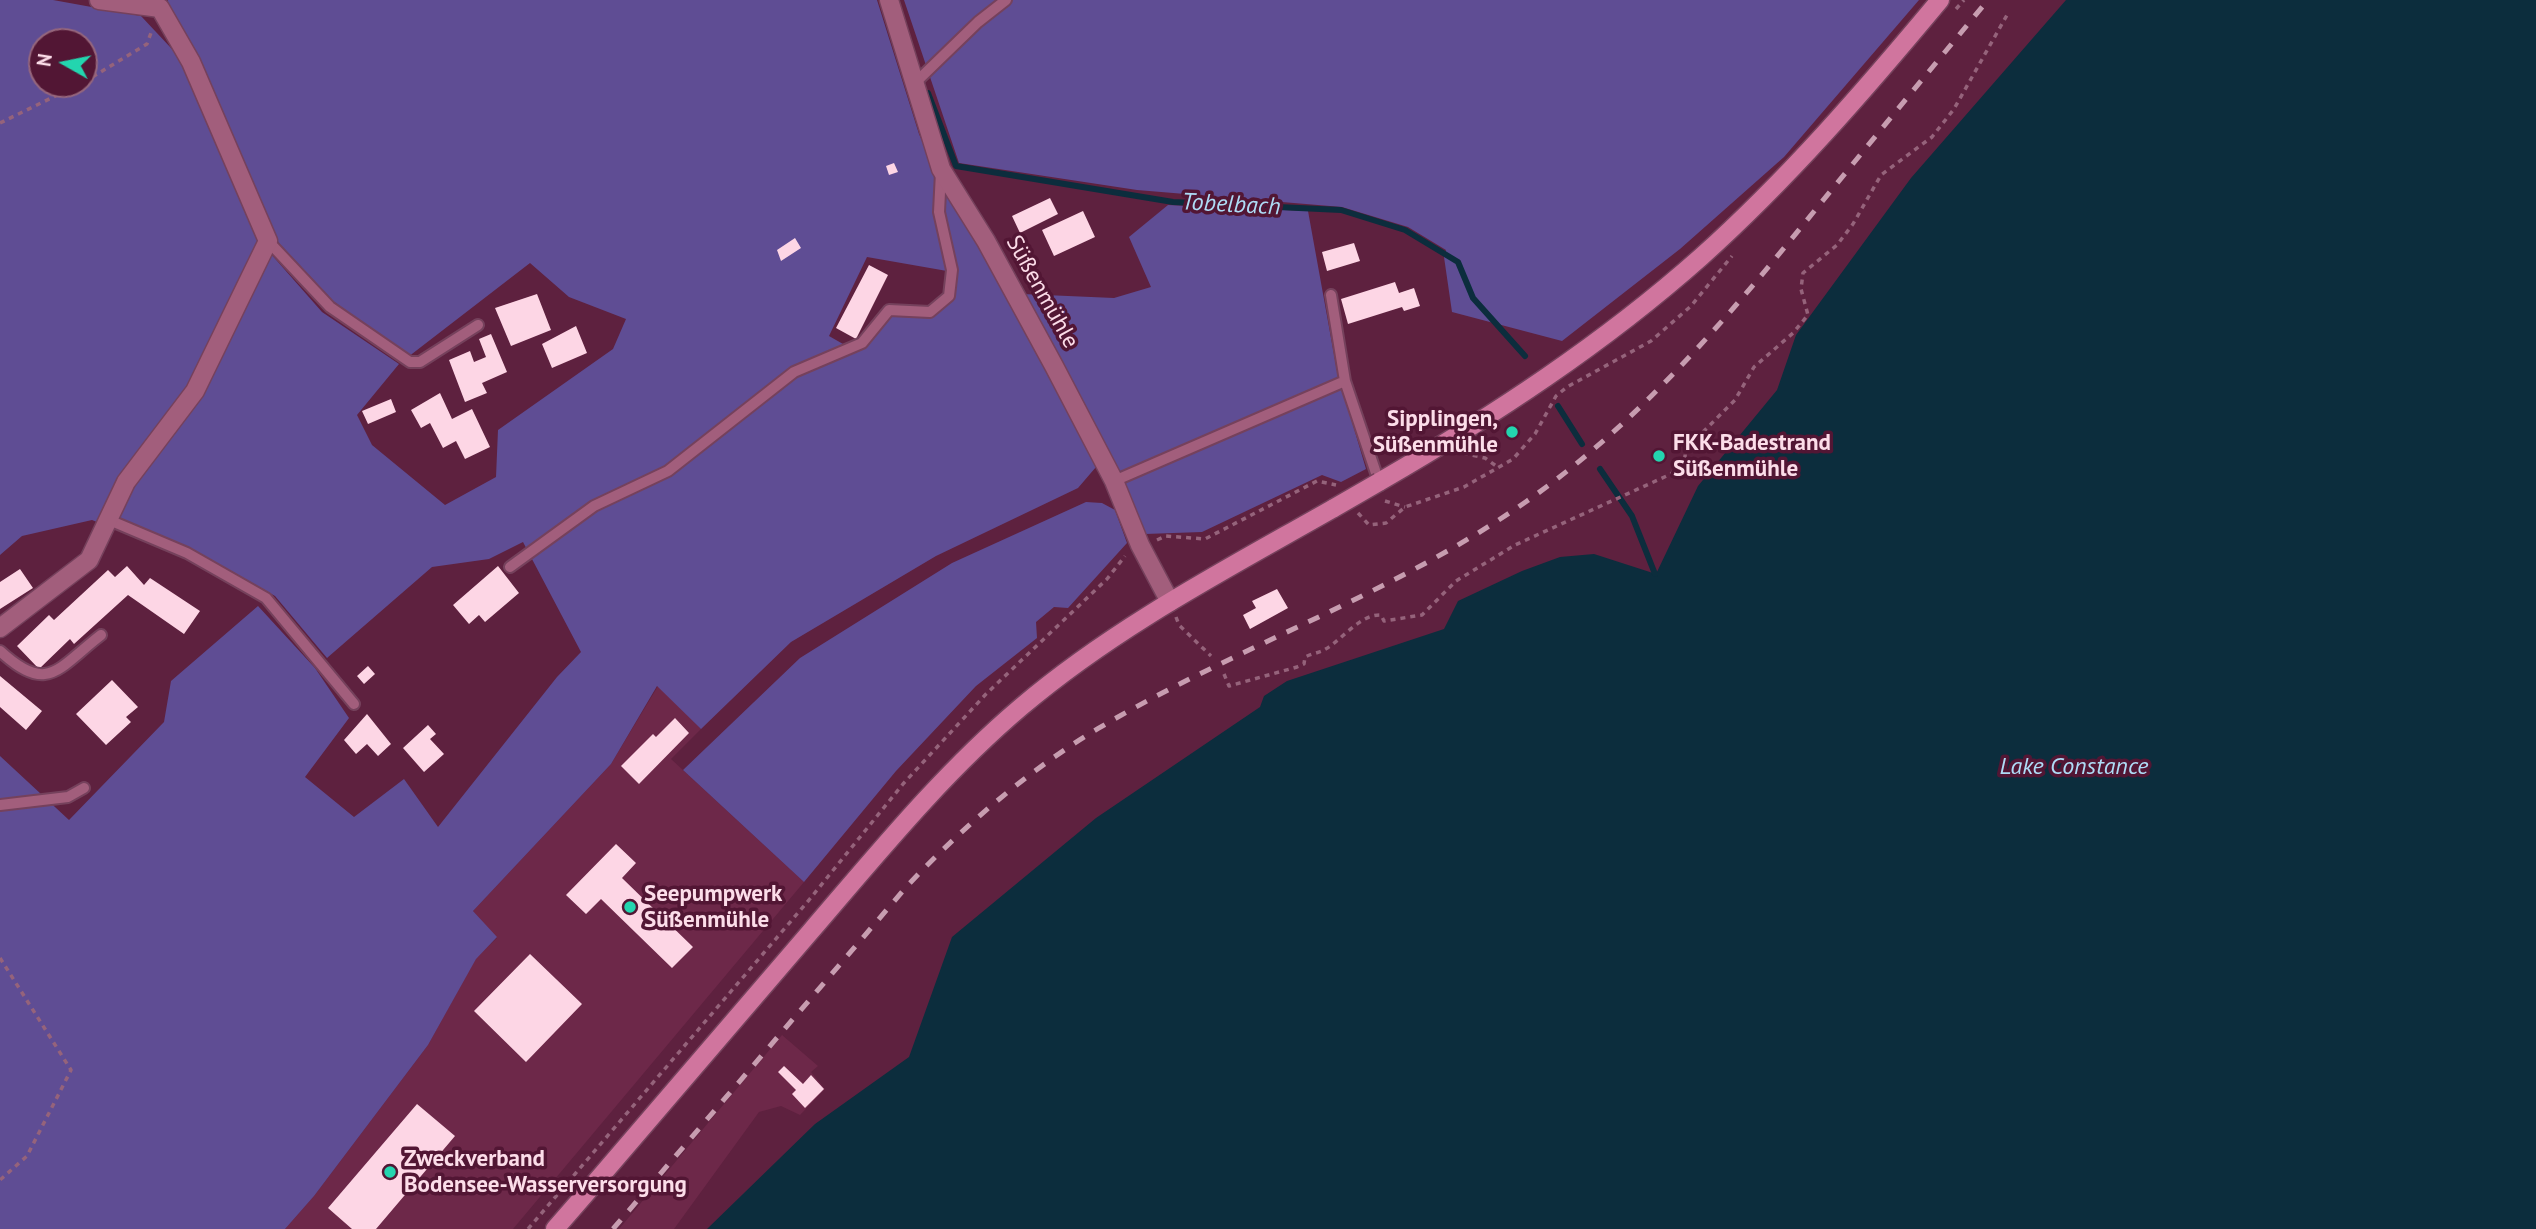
<!DOCTYPE html>
<html>
<head>
<meta charset="utf-8">
<style>
  body { margin:0 }
  #map { position:relative; width:2536px; height:1229px; overflow:hidden; background:#5e213f; font-family:"PT Sans",sans-serif }
  canvas { display:block }
  .north { position:absolute; left:28px; top:28px; width:70px; height:70px; box-sizing:border-box; background:#521634; border:2px solid #96667c; border-radius:50%; rotate:279deg; font-size:19px; font-weight:700; line-height:28px; text-align:center; color:#fcdde9 }
  .north::after { content:''; display:block; margin:auto; width:24px; height:32px; background:#23d5af; clip-path:polygon(50% 0,100% 100%,50% 72%,0 100%) }
</style>
</head>
<body>
<div id="map">
<canvas width="2536" height="1229"></canvas>
<div class="north">N</div>
</div>
<script>
const g = document.querySelector('canvas').getContext('2d');
g.lineJoin = 'round';
function fillPath(path, color) { g.fillStyle = color; g.fill(path, 'evenodd'); }
function trace(path, color, width, dash) { g.strokeStyle = color; g.lineWidth = width; g.lineCap = dash ? 'butt' : 'round'; g.setLineDash(dash || []); g.stroke(path); }
function write(font, color, halo, rows, align = 'center') {
  g.font = font + ' "PT Sans",sans-serif'; g.lineWidth = 7; g.setLineDash([]); g.textBaseline = 'middle'; g.strokeStyle = halo; g.fillStyle = color; for (const [text, x, y, turn = 0] of rows) {
    g.save(); g.translate(x, y); g.rotate((+turn || 0) * Math.PI / 180); g.textAlign = isNaN(turn) ? turn : align; if (halo) g.strokeText(text, 0, 0); g.fillText(text, 0, 0); g.restore();
  }
}
fillPath(new Path2D(`
  M658,686L701,729L671,759L804,882L513,1229H285L314,1196L428,1045L476,958L497,938L473,911L611,764Z
  M782,1035L818,1066L811,1072L825,1089L800,1115L781,1106L759,1112L674,1229H619Z`), '#6d2849');
fillPath(new Path2D(`
  M0,0H53L141,16L186,64L259,241L188,387L120,481L97,522L92,520L22,536L0,555ZM42,42H84V84H42Z
  M168,0H877L919,134L946,194L994,271L1096,467L1078,488L936,556L791,642L701,729L657,686L611,764L473,911L497,937L476,959L428,1045L314,1196L285,1229H0V756L69,820L164,722L171,681L258,606L315,668L349,718L305,777L354,817L404,779L438,827L557,677L581,652L523,542L489,559L432,567L327,658L275,596L190,548L117,517L131,486L271,254L322,312L399,364L357,415L372,445L445,505L496,477L498,430L613,349L626,319L569,297L530,263L408,357L333,301L276,240L164,8ZM867,257L947,271L943,294L928,306L887,304L862,338L843,344L829,336Z
  M904,0H1919L1784,157L1680,249L1562,341L1452,312L1444,257L1446,250L1408,227L1342,207L1137,190L959,163Z
  M1168,205L1308,211L1337,371L1366,469L1341,482L1322,475L1202,532L1145,534L1022,294L1114,298L1151,287L1129,237Z
  M1086,502L1102,503L1115,510L1127,543L1068,608L1054,607L1036,622L1037,638L976,686L896,771L804,882L683,770L800,658L952,563Z`), '#5f4d94');
fillPath(new Path2D(`
  M2066,0H2536V1229H707L815,1124L909,1057L952,937L1096,818L1260,707L1264,696L1287,681L1444,629L1458,601L1522,571L1560,557L1594,554L1656,574L1698,486L1777,390L1796,335L1911,178Z`), '#0c2d3d');
trace(new Path2D(`
  M928,93L956,166L1173,202L1341,210L1405,230L1458,262L1473,298L1525,356
  M1558,406L1582,444
  M1600,469L1632,516L1655,574`), '#0c2d3d', 6);
fillPath(new Path2D(`
  M894,163L898,172L889,175L886,166Z
  M1050,198L1058,214L1020,233L1012,216Z
  M1083,211L1095,237L1054,256L1042,230Z
  M795,238L801,248L781,261L777,250Z
  M1354,243L1360,261L1327,271L1322,252Z
  M869,265L888,275L856,339L836,328Z
  M1395,282L1399,293L1414,288L1420,306L1404,311L1402,307L1348,324L1341,299Z
  M537,294L551,330L511,346L495,308Z
  M576,326L587,353L552,368L542,344Z
  M491,334L507,372L482,383L487,393L465,402L449,360L470,351L474,362L486,357L479,339Z
  M440,393L452,419L472,409L490,447L465,459L456,441L443,448L430,423L421,428L411,410Z
  M391,399L396,412L368,424L362,411Z
  M127,566L144,585L150,578L200,611L184,634L128,595L74,644L70,639L39,669L17,646L49,615L54,620L108,570L115,577Z
  M498,566L519,593L485,622L479,615L469,624L453,605Z
  M20,569L33,588L0,609V582Z
  M1277,589L1288,608L1250,629L1243,615L1256,608L1252,601Z
  M368,666L375,674L364,684L357,676Z
  M0,676L42,711L26,730L0,707Z
  M112,680L138,707L126,717L131,722L106,745L76,714Z
  M367,714L391,744L378,756L367,744L356,754L344,740Z
  M675,718L689,733L639,784L621,766L653,734L656,737Z
  M428,725L436,734L430,739L444,754L424,772L403,748Z
  M616,844L636,863L622,878L693,947L672,968L601,899L586,914L566,895Z
  M530,954L582,1004L526,1062L474,1011Z
  M784,1066L803,1084L811,1075L824,1089L805,1108L792,1094L796,1090L778,1072Z
  M417,1104L455,1136L376,1229H352L328,1208Z`), '#fdd6e5');
const service = new Path2D(`
  M915,83L978,22L1006,0
  M268,241L330,307L410,362H420L478,325
  M1345,381L1379,482
  M1114,481L1345,381L1331,295
  M109,520L187,553L266,598L354,704
  M510,567L594,506L668,471L794,372L862,343L889,310L930,312L949,296L952,270L939,212L941,172
  M0,651C48,695 57,669 101,635
  M0,805L68,797L84,788`);
const minor = new Path2D(`
  M99,0L160,8
  M889,0L941,169L986,241L1054,366L1114,481L1140,545L1170,602
  M0,628L89,560L126,482L195,391L268,241L191,62L160,8`);
const primary = new Path2D(`
  M1379,482C1493,416 1603,344 1701,257C1788,179 1865,90 1940,0
  M555,1229C641,1130 726,1030 811,931C878,853 943,773 1021,707C1115,627 1227,569 1334,508`);
trace(service, '#75415c', 14);
trace(minor, '#75415c', 21);
trace(primary, '#75415c', 21);
trace(new Path2D(`
  M1956,9L1964,0
  M84,82L147,44L152,30
  M0,123L80,84
  M1463,453L1485,458L1499,468
  M1385,501L1405,507
  M1358,513L1369,525L1386,523L1405,507L1464,487L1513,459L1535,434L1556,396L1567,387L1651,341L1691,306L1732,256
  M1157,540L1166,536L1205,539L1317,481L1336,485
  M1176,617L1179,625L1211,656
  M1224,674L1229,686L1297,667L1304,664L1305,657C1311,654 1317,653 1322,651C1341,642 1359,614 1381,615L1384,621L1422,615L1456,581L1515,545L1671,474L1685,457L1686,439L1697,438L1735,400L1754,367L1793,333L1808,315L1801,289L1803,273L1837,245L1853,224L1881,175L1932,137L1954,109L2007,15
  M0,958L71,1070L27,1156L0,1180
  M528,1229L809,900L903,784L986,694L1107,579L1125,556`), '#95637b', 3.5, [5, 5]);
trace(service, '#a25e7c', 10);
trace(minor, '#a25e7c', 18);
trace(primary, '#d0759e', 18);
trace(new Path2D(`
  M613,1229L908,885C963,827 1025,773 1094,731C1234,647 1393,595 1527,501C1641,421 1729,316 1816,209C1873,139 1930,70 1988,0`), '#c79db0', 5, [12, 12]);
const primaryBridge = new Path2D(`
  M1334,508L1379,482`);
trace(primaryBridge, '#75415c', 21, []);
trace(primaryBridge, '#d0759e', 18);
for (const [x, y, r, color] of [
  [1512,432,7,"#23d5af"],
  [1659,456,7,"#23d5af"],
  [630,907,7,"#23d5af"],
  [390,1172,7,"#23d5af"]
]) { const dot = new Path2D(); dot.arc(x, y, r, 0, 2 * Math.PI); g.fillStyle = color; g.fill(dot); trace(dot, '#521634', 2.5); }
write('23px', '#fcdde9', '#521634', [
  ["Süßenmühle",1042,292,61]
]);
write('bold 23px', '#fcdde9', '#521634', [
  ["Sipplingen,",1498,419,"right"],
  ["Süßenmühle",1498,445,"right"],
  ["FKK-Badestrand",1673,443],
  ["Süßenmühle",1673,469],
  ["Seepumpwerk",644,894],
  ["Süßenmühle",644,920],
  ["Zweckverband",404,1159],
  ["Bodensee-Wasserversorgung",404,1185]
], 'left');
write('italic 24px', '#aedcf6', '#521634', [
  ["Tobelbach",1231,205,3],
  ["Lake Constance",2074,767]
]);
</script>
</body>
</html>
